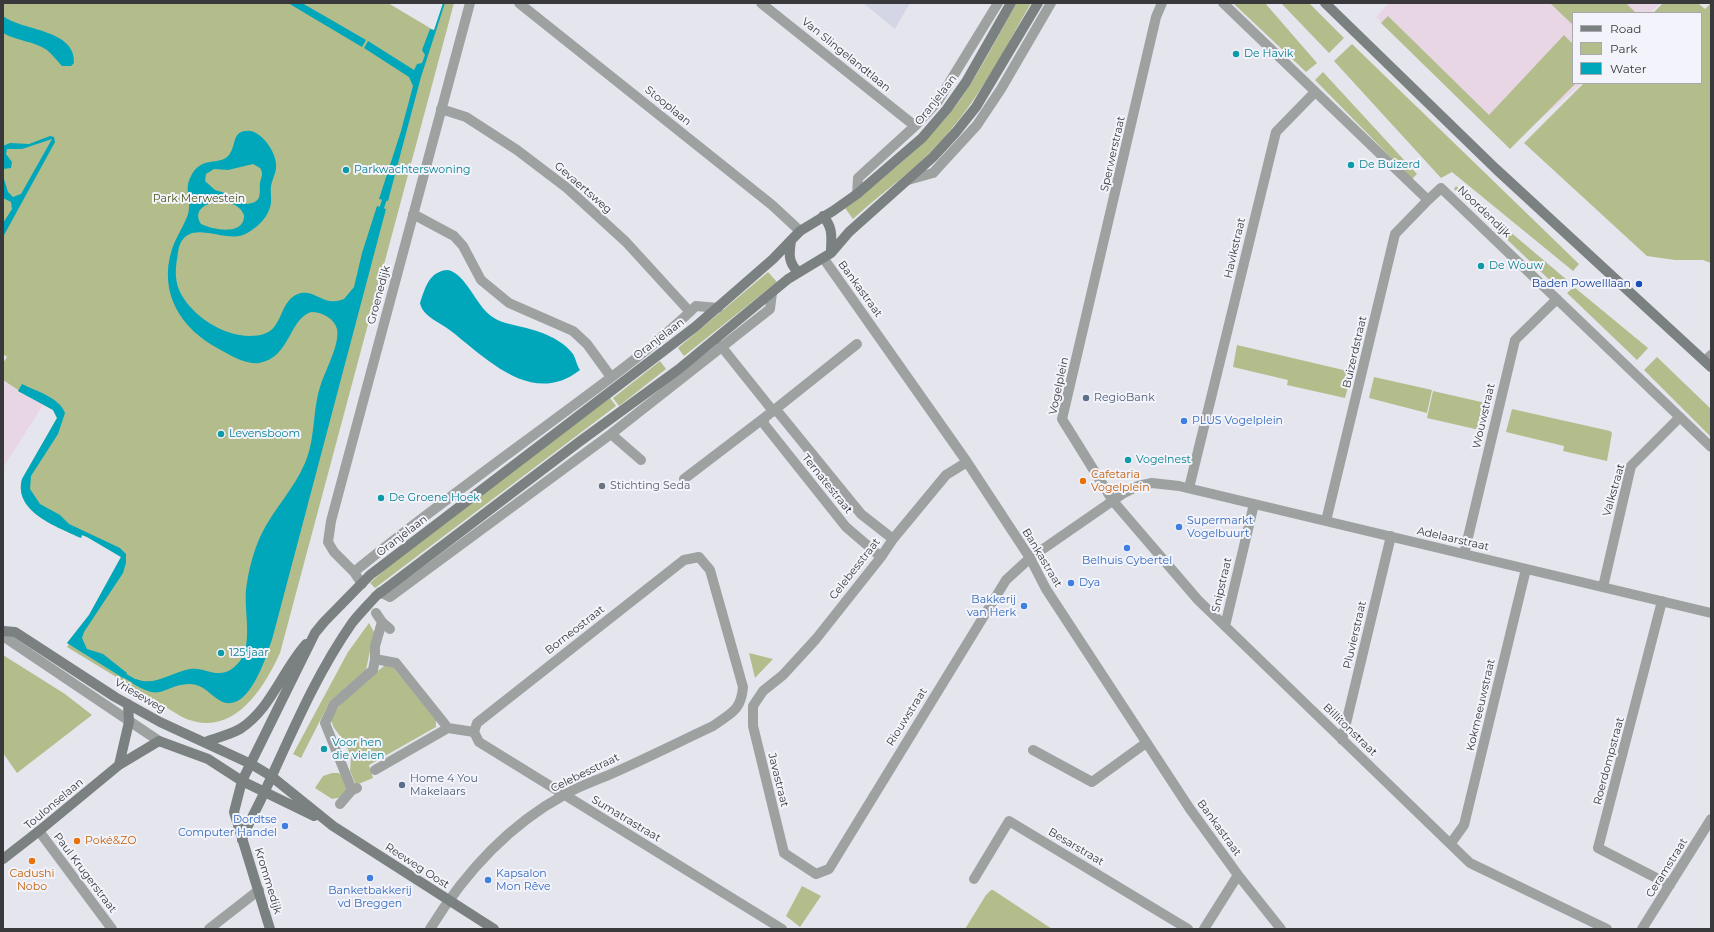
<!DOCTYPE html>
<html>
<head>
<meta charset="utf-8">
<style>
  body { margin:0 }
  #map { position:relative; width:1714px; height:932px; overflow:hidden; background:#e5e5ee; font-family:Montserrat,sans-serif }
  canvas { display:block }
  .frame { position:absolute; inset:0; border:4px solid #39393c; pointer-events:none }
  .legend { position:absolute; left:1572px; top:12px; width:130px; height:72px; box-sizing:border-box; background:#f2f3fb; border:1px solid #a8a9af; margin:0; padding:5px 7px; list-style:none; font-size:12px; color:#39393c }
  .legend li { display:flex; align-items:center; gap:8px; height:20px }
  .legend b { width:20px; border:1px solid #a8a9af }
</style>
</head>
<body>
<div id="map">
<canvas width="1714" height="932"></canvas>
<div class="frame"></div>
<ul class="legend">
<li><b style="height:5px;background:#7a8180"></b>Road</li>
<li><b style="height:11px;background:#b2bd8b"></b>Park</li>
<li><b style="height:11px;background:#00a6ba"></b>Water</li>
</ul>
</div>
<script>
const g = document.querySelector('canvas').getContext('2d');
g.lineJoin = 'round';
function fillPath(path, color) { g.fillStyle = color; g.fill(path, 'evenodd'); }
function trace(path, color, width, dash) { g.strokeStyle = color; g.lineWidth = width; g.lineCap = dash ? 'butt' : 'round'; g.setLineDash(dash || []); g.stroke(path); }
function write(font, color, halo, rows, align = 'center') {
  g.font = font + ' Montserrat,sans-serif'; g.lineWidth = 4; g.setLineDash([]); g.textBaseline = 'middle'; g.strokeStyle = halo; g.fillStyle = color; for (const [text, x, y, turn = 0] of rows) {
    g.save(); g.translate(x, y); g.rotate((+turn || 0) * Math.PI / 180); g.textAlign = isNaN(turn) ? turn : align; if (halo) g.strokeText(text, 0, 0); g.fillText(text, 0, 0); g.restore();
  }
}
fillPath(new Path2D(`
  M863,3H910L895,29Z`), '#d5d6e5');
fillPath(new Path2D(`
  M1389,3H1660L1650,13H1573V83H1582L1511,145L1376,17Z
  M3,380L18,391L43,405L3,468Z`), '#e9d6e5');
fillPath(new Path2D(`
  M3,3H388L435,31L445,3H454L280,653C262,692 231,740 182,717L67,647L69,644L67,643L89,615L121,557L87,537L82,535L81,538C58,527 13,512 22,479L57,418L53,410L18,391V390L3,380V363L7,357L3,354Z
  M1017,3H1031C1003,52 978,101 940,142C914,171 881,193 853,219L845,208C886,176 929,143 960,100C981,70 998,35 1017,3Z
  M1233,3H1265L1317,63L1306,72Z
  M1281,3H1309L1344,38L1329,53Z
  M1550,3H1626L1636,13H1573V25Z
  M1663,3H1698L1705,9L1711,3V263L1703,260H1675L1647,256L1524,143L1584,83H1701V13H1653Z
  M1388,16L1489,115L1564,35L1573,44V83H1576L1510,149L1381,23Z
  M1352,44L1579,264L1573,271L1452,172L1441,178L1334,61Z
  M1323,72L1417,174L1412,179L1315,80Z
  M1456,186L1567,280L1558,288L1454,189Z
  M768,272L777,282L684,356L678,348Z
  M1574,287L1648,348L1637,360L1567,293Z
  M1237,345L1352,372L1345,398L1287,385L1288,380L1233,367Z
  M1657,357L1711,409V437L1644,370Z
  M660,361L666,369L619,406L613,398Z
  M1374,377L1432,390L1427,413L1369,398Z
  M1433,391L1490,404L1484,431L1427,418Z
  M610,398L616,406L375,588L370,583L393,562Z
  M1512,409L1610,431L1612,433L1607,461L1563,451L1564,446L1506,432Z
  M369,623L374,632L366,670L330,701L301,758L293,754L348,652Z
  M749,653L773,659L755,678Z
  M3,655L65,694L92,715L17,773L3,753Z
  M388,665L392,666L436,720V727L369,765L373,778L356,785L350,771L351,757L345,742L334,728L330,718L349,694L384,666Z
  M332,773H338L346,777L347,790L342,797L332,799L315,788L323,776Z
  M802,886L821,896L800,927L786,916Z
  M991,890H993L1052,929H965L986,895Z`), '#b2bd8b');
fillPath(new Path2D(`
  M288,3H302L366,40L362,47Z
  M443,3H445L421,77L388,201L379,199L401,131L413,86L409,77L364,48L368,41L414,70L417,64L422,63L425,55L422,50L430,29L434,30Z
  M3,16C22,31 76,29 74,63L71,66H62C57,61 53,55 47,50C34,41 17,41 3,33Z
  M251,131C264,134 278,155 276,169C275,175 272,180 271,186C270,194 273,202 269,210C266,219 257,227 249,232C228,247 193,217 180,244C178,249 178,254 177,259C175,271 175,283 181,294C195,320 234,343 264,334C284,328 279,298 301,293C316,290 324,307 344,299L354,287L362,253L377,206L386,209L273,636C267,655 248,718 219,700C209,694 203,684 190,684C161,685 164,703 132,683L136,679C154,687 172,672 190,669C203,667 213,676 226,672C231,670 236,666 240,661C253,643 244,612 246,590C248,572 253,552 261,535C273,510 294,489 305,463C316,438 312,409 321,384C326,369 340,344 337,329C334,318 322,312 311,312C288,320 291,357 259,363C246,365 230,355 219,349C181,329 158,293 172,249C176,237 184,226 188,214C192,202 184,191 190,178C201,154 219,167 229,155C237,145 231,129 251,131ZM253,164L260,168C264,174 261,177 260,183C259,194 263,202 247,204L235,196L215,190L205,181L206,174L214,169L228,170ZM216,202C227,202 239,203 244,215C245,236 213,230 201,224C193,211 204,204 216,202Z
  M50,136L54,137L55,142L3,237V223L12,209L11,202L3,198V176L8,192L13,197L21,194L52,139L22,149H7L6,154L12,162L11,168L3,169V146L10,143L29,144Z
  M448,270C466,274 475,304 491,316C500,323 511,324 522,327C540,331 562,339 573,354C576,359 577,366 580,370C533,407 488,360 451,331C441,323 422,316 420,303C425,288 429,271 448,270Z
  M22,384C36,391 60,398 65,413L58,434L31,476L30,489L40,504L60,515L69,524L120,548L126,554V563L123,573L84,632L82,638L87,649L103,654L127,673L123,678L67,643L89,615L121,557L87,537L82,535L81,538C58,527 13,512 22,479L57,418L53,410L18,391Z`), '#00a6ba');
trace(new Path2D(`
  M382,207L386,195
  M120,673L134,681`), '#00a6ba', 4.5);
trace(new Path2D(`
  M519,3L772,205L800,231
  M761,3L915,126
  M1162,3L1156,17L1062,419L1113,501L1198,600L1470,863L1607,929
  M1223,3L1428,200L1441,188L1711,447
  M441,109L466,117L517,150L567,188L626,242L690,312
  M908,180L933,173L977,125L1001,89L1051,3
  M857,194L858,178L915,126L938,101L998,3
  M413,214L454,236L463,246L481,280L509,303L573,331L587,344L611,377
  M824,259L967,462L1030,558L1046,589L1190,809L1238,875L1281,929
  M721,346L773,411L857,344
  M1705,361L1711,355
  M611,434L641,460
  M967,462L946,475L893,539L881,557L816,639L783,675L763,691L753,706V726L784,853L816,874L829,869L1006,580L1030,558L1124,493L1138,486L1152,483L1179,486L1711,613
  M684,479L764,418
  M1189,488L1276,132L1315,92
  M1326,521L1395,234L1428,200
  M1464,554L1515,340L1557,299
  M881,557L846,527L764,424V418L773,411L778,412L861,514L893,539
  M354,572C421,517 492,466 562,414C608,380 655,346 696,306L718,308
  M362,584L354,572L334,552L328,542L331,521L470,3
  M1603,587L1631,466L1680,417
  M380,592L390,597L611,434L770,309L772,293
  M1662,601L1598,848L1670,885
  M376,613L382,622L375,646V659L396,663L448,728
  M382,622L390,629
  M1225,626L1254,504
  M3,636L159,741
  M474,732L479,742L782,929
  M1342,740L1391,536
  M1033,750L1092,782L1146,743
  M375,770L448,728L474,732
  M352,790L325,723L334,704L373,670L375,659
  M340,804L352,790L357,788
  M39,831L112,929
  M1451,843L1464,825L1526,569
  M974,879L1009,821L1188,929
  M209,929L259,890
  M430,929C464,874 507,826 564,795C579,786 595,781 611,774C645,759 679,742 713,726C731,713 741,711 743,687L710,570L699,557L684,560L477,723L474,732
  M1204,929L1238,875
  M1642,929L1711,819`), '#9da2a1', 10);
trace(new Path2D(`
  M1325,3L1496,169L1711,367
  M823,216C834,229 831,237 831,253
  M791,241C789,254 788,262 798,272
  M3,631L15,632L115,697L160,722L251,764L271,776L333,826L494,929
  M205,742C216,738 229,735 240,729C271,709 282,671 306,644
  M119,765L129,722L128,704
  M242,840C248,823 257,809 264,793C291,735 315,676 352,623C359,614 368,605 376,596L579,442L679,369L788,279L831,253L849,232L933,157L956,132L976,107L1038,3
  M3,859L39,831L119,765L159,741L208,759L242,781L314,816
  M270,929L234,812L242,781L315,633L324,622L370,575L695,327L773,259L800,231L833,211L857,194L922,138L947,109L966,82L1011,3`), '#7a8180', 10);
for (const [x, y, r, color] of [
  [1236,54,4,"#0f9aa8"],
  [1351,165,4,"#0f9aa8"],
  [346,170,4,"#0f9aa8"],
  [1481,266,4,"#0f9aa8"],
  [1639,284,4,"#1a4fb4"],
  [1086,398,4,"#5c6f8a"],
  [1184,421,4,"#3f7fe0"],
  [221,434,4,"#0f9aa8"],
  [1128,460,4,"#0f9aa8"],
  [1083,481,4,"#e8710a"],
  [602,486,4,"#6b7280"],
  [381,498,4,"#0f9aa8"],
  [1179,527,4,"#3f7fe0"],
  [1127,548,4,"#3f7fe0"],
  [1071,583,4,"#3f7fe0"],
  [1024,606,4,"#3f7fe0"],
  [221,653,4,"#0f9aa8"],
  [324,749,4,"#0f9aa8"],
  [402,785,4,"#5c6f8a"],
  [285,826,4,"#3f7fe0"],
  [77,841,4,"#e8710a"],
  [32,861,4,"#e8710a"],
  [370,878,4,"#3f7fe0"],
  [488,880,4,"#3f7fe0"]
]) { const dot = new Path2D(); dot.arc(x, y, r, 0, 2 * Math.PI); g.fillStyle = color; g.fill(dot); trace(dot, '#f2f3fb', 1.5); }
write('11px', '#0d838f', '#f2f3fb', [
  ["De Havik",1244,54],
  ["De Buizerd",1359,165],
  ["Parkwachterswoning",354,170],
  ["De Wouw",1489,266],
  ["Levensboom",229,434],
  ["Vogelnest",1136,460],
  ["De Groene Hoek",389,498],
  ["125 jaar",229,653],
  ["Voor hen",332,743],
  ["die vielen",332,756]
], 'left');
write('11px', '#39393c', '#f2f3fb', [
  ["Van Slingelandtlaan",846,55,39],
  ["Oranjelaan",936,100,-52],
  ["Stooplaan",668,106,39],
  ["Sperwerstraat",1113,154,-77],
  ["Gevaertsweg",583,188,41],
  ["Noordendijk",1484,212,44],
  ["Havikstraat",1235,248,-77],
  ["Bankastraat",860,289,54],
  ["Groenedijk",379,295,-75],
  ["Oranjelaan",659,339,-37],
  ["Buizerdstraat",1355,352,-77],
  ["Vogelplein",1059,386,-78],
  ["Wouwstraat",1484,416,-77],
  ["Ternatestraat",827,484,51],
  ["Valkstraat",1614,490,-74],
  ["Oranjelaan",402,536,-37],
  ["Adelaarstraat",1453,539,13],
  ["Bankastraat",1042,558,59],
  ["Celebesstraat",855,569,-52],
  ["Snipstraat",1222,585,-77],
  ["Borneostraat",575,630,-38],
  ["Pluvierstraat",1355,635,-77],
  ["Vrieseweg",140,696,30],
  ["Kokmeeuwstraat",1481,705,-77],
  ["Riouwstraat",907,717,-58],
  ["Billitonstraat",1350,730,44],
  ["Roerdompstraat",1609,761,-75],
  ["Celebesstraat",585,773,-26],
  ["Javastraat",778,780,76],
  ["Toulonselaan",54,804,-40],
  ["Sumatrastraat",626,819,31],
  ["Bankastraat",1219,828,54],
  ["Besarstraat",1076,847,31],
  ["Reeweg Oost",417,866,33],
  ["Ceramstraat",1667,868,-58],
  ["Paul Krugerstraat",85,873,53],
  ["Krommedijk",268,881,73]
]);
write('11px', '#4d5818', '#f2f3fb', [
  ["Park Merwestein",199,199]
]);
write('11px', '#164399', '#f2f3fb', [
  ["Baden Powelllaan",1631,284]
], 'right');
write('11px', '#4e5e75', '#f2f3fb', [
  ["RegioBank",1094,398],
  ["Home 4 You",410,779],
  ["Makelaars",410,792]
], 'left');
write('11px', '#366cbe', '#f2f3fb', [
  ["PLUS Vogelplein",1192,421],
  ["Supermarkt",1187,521],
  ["Vogelbuurt",1187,534],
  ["Belhuis Cybertel",1127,561,"center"],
  ["Dya",1079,583],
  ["Bakkerij",1016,600,"right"],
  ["van Herk",1016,613,"right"],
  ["Dordtse",277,820,"right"],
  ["Computer Handel",277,833,"right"],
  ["Kapsalon",496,874],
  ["Mon Rêve",496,887],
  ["Banketbakkerij",370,891,"center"],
  ["vd Breggen",370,904,"center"]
], 'left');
write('11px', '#c56008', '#f2f3fb', [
  ["Cafetaria",1091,475],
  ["Vogelplein",1091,488],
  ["Poké&ZO",85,841],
  ["Cadushi",32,874,"center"],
  ["Nobo",32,887,"center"]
], 'left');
write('11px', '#5b616d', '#f2f3fb', [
  ["Stichting Seda",610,486]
], 'left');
</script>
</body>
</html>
